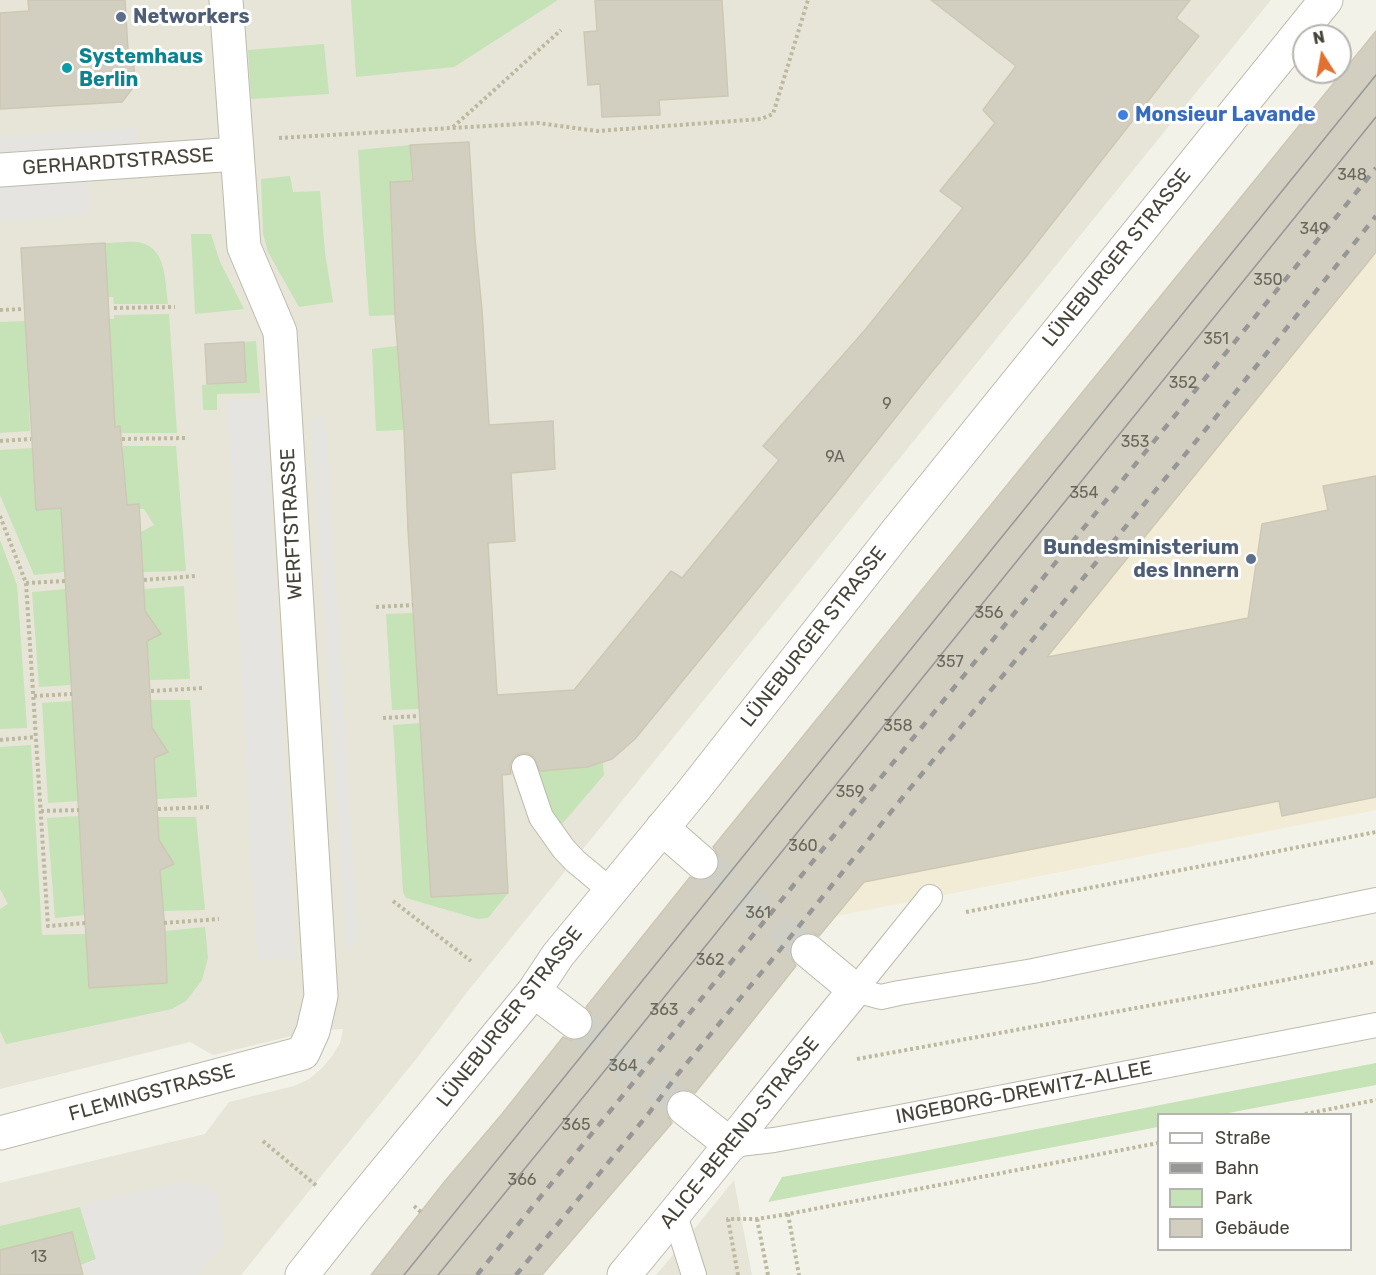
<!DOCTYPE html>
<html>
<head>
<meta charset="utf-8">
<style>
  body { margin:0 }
  #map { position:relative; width:1376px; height:1275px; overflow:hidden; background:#f3f2e9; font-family:Rubik,sans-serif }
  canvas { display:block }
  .legend { position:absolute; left:1157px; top:1113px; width:195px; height:138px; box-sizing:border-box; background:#fff; border:2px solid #b5b4af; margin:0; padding:8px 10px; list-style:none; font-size:18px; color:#464338 }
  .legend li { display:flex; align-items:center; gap:12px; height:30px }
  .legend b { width:30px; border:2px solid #b5b4af }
  .north { position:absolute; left:1292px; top:24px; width:60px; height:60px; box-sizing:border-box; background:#fff; border:2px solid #b5b4af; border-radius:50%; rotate:349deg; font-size:16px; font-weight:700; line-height:24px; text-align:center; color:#464338 }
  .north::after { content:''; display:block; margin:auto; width:21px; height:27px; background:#e27031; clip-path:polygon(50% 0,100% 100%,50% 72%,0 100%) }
</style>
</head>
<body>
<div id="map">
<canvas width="1376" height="1275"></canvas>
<ul class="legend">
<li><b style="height:8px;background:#fff"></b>Straße</li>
<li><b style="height:8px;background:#979797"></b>Bahn</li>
<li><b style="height:16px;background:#c6e2b7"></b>Park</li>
<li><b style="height:16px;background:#d3cfc0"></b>Gebäude</li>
</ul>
<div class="north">N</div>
</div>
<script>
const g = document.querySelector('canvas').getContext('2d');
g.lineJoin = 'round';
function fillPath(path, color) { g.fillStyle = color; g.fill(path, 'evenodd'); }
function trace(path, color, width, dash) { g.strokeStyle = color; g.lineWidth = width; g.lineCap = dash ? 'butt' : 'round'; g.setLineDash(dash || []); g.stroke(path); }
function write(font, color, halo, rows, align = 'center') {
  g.font = font + ' Rubik,sans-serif'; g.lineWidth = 6; g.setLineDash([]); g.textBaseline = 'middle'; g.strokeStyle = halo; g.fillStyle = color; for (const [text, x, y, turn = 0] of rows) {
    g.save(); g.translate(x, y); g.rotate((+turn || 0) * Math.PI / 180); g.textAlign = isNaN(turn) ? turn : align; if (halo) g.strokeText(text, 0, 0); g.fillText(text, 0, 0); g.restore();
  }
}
fillPath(new Path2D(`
  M0,0H1271L468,991L417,1058L241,1275H0V1183L205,1134L229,1102L294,1086L309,1079L322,1068L332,1056L340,1043L343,1029L313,1031L213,1055L190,1042L0,1089Z
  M734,1180L752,1275H656L683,1243Z`), '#e6e5d8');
fillPath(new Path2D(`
  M1376,252V810L837,916Z`), '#f2ecd7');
fillPath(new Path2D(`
  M351,0H558L454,67L356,77Z
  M324,44L329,94L251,99L248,50Z
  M410,145L413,181L390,183L395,315L369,316L358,150Z
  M290,176L293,192L320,191L325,253L333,302L299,307L268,252L263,234L261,179Z
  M191,234H211L220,262L244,309L195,314Z
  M105,243C115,243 133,240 142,243C167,250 165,283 168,304H114L113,297H108Z
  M169,314L177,433H121V427H115L109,319H114V315Z
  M25,321L30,431L0,433V322Z
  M256,341L260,393L217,394V410H203L202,385L246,382L244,342Z
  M397,346L404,430L376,431L372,349Z
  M123,446H176L186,571L143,572L141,532L154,525L144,509H139V504L120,505L117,449L123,450Z
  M32,448L36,510L61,508L65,572L34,575L0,495V450Z
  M0,540L17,585L27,728L0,729Z
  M184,586L190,679L150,680L144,589Z
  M66,589L71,685L39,687L32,592Z
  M413,613L419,709L392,710L386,614Z
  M151,700H190L197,797L157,799L154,758L167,751L157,735L153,736Z
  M73,701L78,801L48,803L42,703Z
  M420,723L431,897L508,893L488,918L478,919L406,898L403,892L393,725Z
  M31,745L42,935L86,934L89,988L166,983L165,931L205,927L208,958L202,980L186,1001L172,1009L6,1044L0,1031V909L8,904L0,889V747Z
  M603,763L604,775L562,824L555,822L537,771L587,767Z
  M79,816L85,915L55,918L47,818Z
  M158,817H196L205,910L163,911L160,870L174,864L159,848Z
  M1376,1063V1085L1223,1114H1158V1127L768,1202L782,1177L903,1155Z
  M80,1207L96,1259L81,1265L72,1232L0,1250V1226Z`), '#c6e2b7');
fillPath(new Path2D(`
  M136,128L137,146L0,154V137Z
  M87,177L90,215L0,220V182Z
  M265,398L295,958L257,959L227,401Z
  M325,417L358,940L347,951L311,418Z
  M182,1182H198L218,1193L224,1242L196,1275H94L81,1265L96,1259L80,1207L98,1201Z`), '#e5e4e0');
const building = new Path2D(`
  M28,0H125L128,50H133L135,85L122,102L0,109V13L29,11Z
  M595,0H722L728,96L659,100L660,115L602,117L600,84L588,85L584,32L597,31Z
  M931,0H1190L1176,18L1199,36L1025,258L926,379L831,499L635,739L612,759L587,767L540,771L534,757L527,753L519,754L513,758L510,765L511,774L502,775L508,893L431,897L408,530L404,430L395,315L390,182L413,181L410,145L469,142L475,239L482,310L489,425L553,421L555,469L511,473L515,541L488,543L497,695L574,690L671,571L682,578L779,460L763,446L865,330L963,208L940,191L995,123L983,110L1016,66Z
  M1376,31V252L1047,657L1248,618L1262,524L1328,510L1323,486L1376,476V797L1282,816L1279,801L864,882L819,936L811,932L802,933L794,939L789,948L791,958L796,966L695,1093L686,1089L678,1090L670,1096L665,1106L667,1115L672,1123L542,1275H371L445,1181L502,1114L563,1037L573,1041L583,1039L590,1034L594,1024L592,1014L586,1007L690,877L698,880H706L715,874L719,866V856L713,847Z
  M105,243L115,427L120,426L127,505L139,504L145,611L161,634L147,641L152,728L168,752L154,758L159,840L174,864L160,870L165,931L167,983L89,988L61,508L36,510L21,248Z
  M244,342L246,382L207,384L205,344Z
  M72,1232L83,1275H0V1250Z`);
fillPath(building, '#d3cfc0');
trace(building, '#cdc8b4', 1.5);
trace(new Path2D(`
  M701,862L808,951
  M575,1022L684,1108`), '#d0cfc6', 33, [33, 16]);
const lane = new Path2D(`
  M524,767L541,817L563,848L575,861L610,890
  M930,897L855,990L881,997L899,993L1033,971L1376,900
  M731,1145L774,1140L895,1118L1376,1025
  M675,1215L694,1275`);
const street = new Path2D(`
  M0,170L237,154
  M662,828L701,862
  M534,991L575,1022
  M684,1108L731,1145
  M0,1133L303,1053L313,1031L321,996L280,332L244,247L226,0
  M302,1275L351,1213L534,991L558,955L693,791L898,530L1326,0
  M624,1275C703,1181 777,1084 855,990L808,951`);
trace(lane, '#bdbbad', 26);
trace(street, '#bdbbad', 35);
trace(new Path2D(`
  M453,127L561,30
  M279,138L538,123L597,131L761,119L773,114L808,0
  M114,308L175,307
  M0,310L24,309
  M122,439L185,438
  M0,441L31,439
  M0,516L26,583L48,926L85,923
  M144,580L196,576
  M26,583L65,581
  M376,607L413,605
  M151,691L204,688
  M34,696L72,694
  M383,718L419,716
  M0,740L36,737
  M158,809L211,807
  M41,811L79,810
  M393,901L471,961
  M966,912L1376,832
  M164,923L219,919
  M857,1059L1229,991L1376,962
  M1305,1114L1376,1100
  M263,1141L318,1187
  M414,1206L421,1212
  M788,1214L799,1275
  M757,1219L768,1275
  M738,1275L728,1219H757L788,1214L1158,1143`), '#bdb9a0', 4, [3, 3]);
trace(lane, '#fff', 24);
trace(street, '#fff', 33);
trace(new Path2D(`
  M404,1275L1376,75
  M438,1275L602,1074L1376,117`), '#979797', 1.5);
trace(new Path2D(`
  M477,1275L1376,168
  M516,1275L649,1113L677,1075L775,956L907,792L1211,423L1376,216`), '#979797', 4.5, [8, 8]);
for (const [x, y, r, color] of [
  [121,17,6,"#5c6f8a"],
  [67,68,6,"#0f9aa8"],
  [1123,115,6,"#3f7fe0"],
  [1251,559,6,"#5c6f8a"]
]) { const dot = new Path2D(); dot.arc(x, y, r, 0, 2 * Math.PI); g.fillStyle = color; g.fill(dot); trace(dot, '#fff', 2); }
write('16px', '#69665a', null, [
  ["348",1352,175],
  ["349",1314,229],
  ["350",1268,280],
  ["351",1216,339],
  ["352",1183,383],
  ["9",887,404],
  ["353",1135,442],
  ["9A",835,457],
  ["354",1084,493],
  ["356",989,613],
  ["357",950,662],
  ["358",898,726],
  ["359",850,792],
  ["360",803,846],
  ["361",758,913],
  ["362",710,960],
  ["363",664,1010],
  ["364",623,1066],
  ["365",576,1125],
  ["366",522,1180],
  ["13",39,1257]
]);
write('bold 20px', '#4e5e75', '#fff', [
  ["Networkers",133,17],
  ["Bundesministerium",1239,548,"right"],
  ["des Innern",1239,571,"right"]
], 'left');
write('bold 20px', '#0d838f', '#fff', [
  ["Systemhaus",79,57],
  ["Berlin",79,80]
], 'left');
write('bold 20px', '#366cbe', '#fff', [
  ["Monsieur Lavande",1135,115]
], 'left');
write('20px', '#464338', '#fff', [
  ["GERHARDTSTRASSE",118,162,-4],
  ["LÜNEBURGER STRASSE",1117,258,-51],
  ["WERFTSTRASSE",292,524,-93],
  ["LÜNEBURGER STRASSE",814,637,-52],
  ["LÜNEBURGER STRASSE",510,1017,-52],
  ["FLEMINGSTRASSE",152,1093,-15],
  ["INGEBORG-DREWITZ-ALLEE",1024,1093,-11],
  ["ALICE-BEREND-STRASSE",740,1133,-51]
]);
</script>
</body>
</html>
